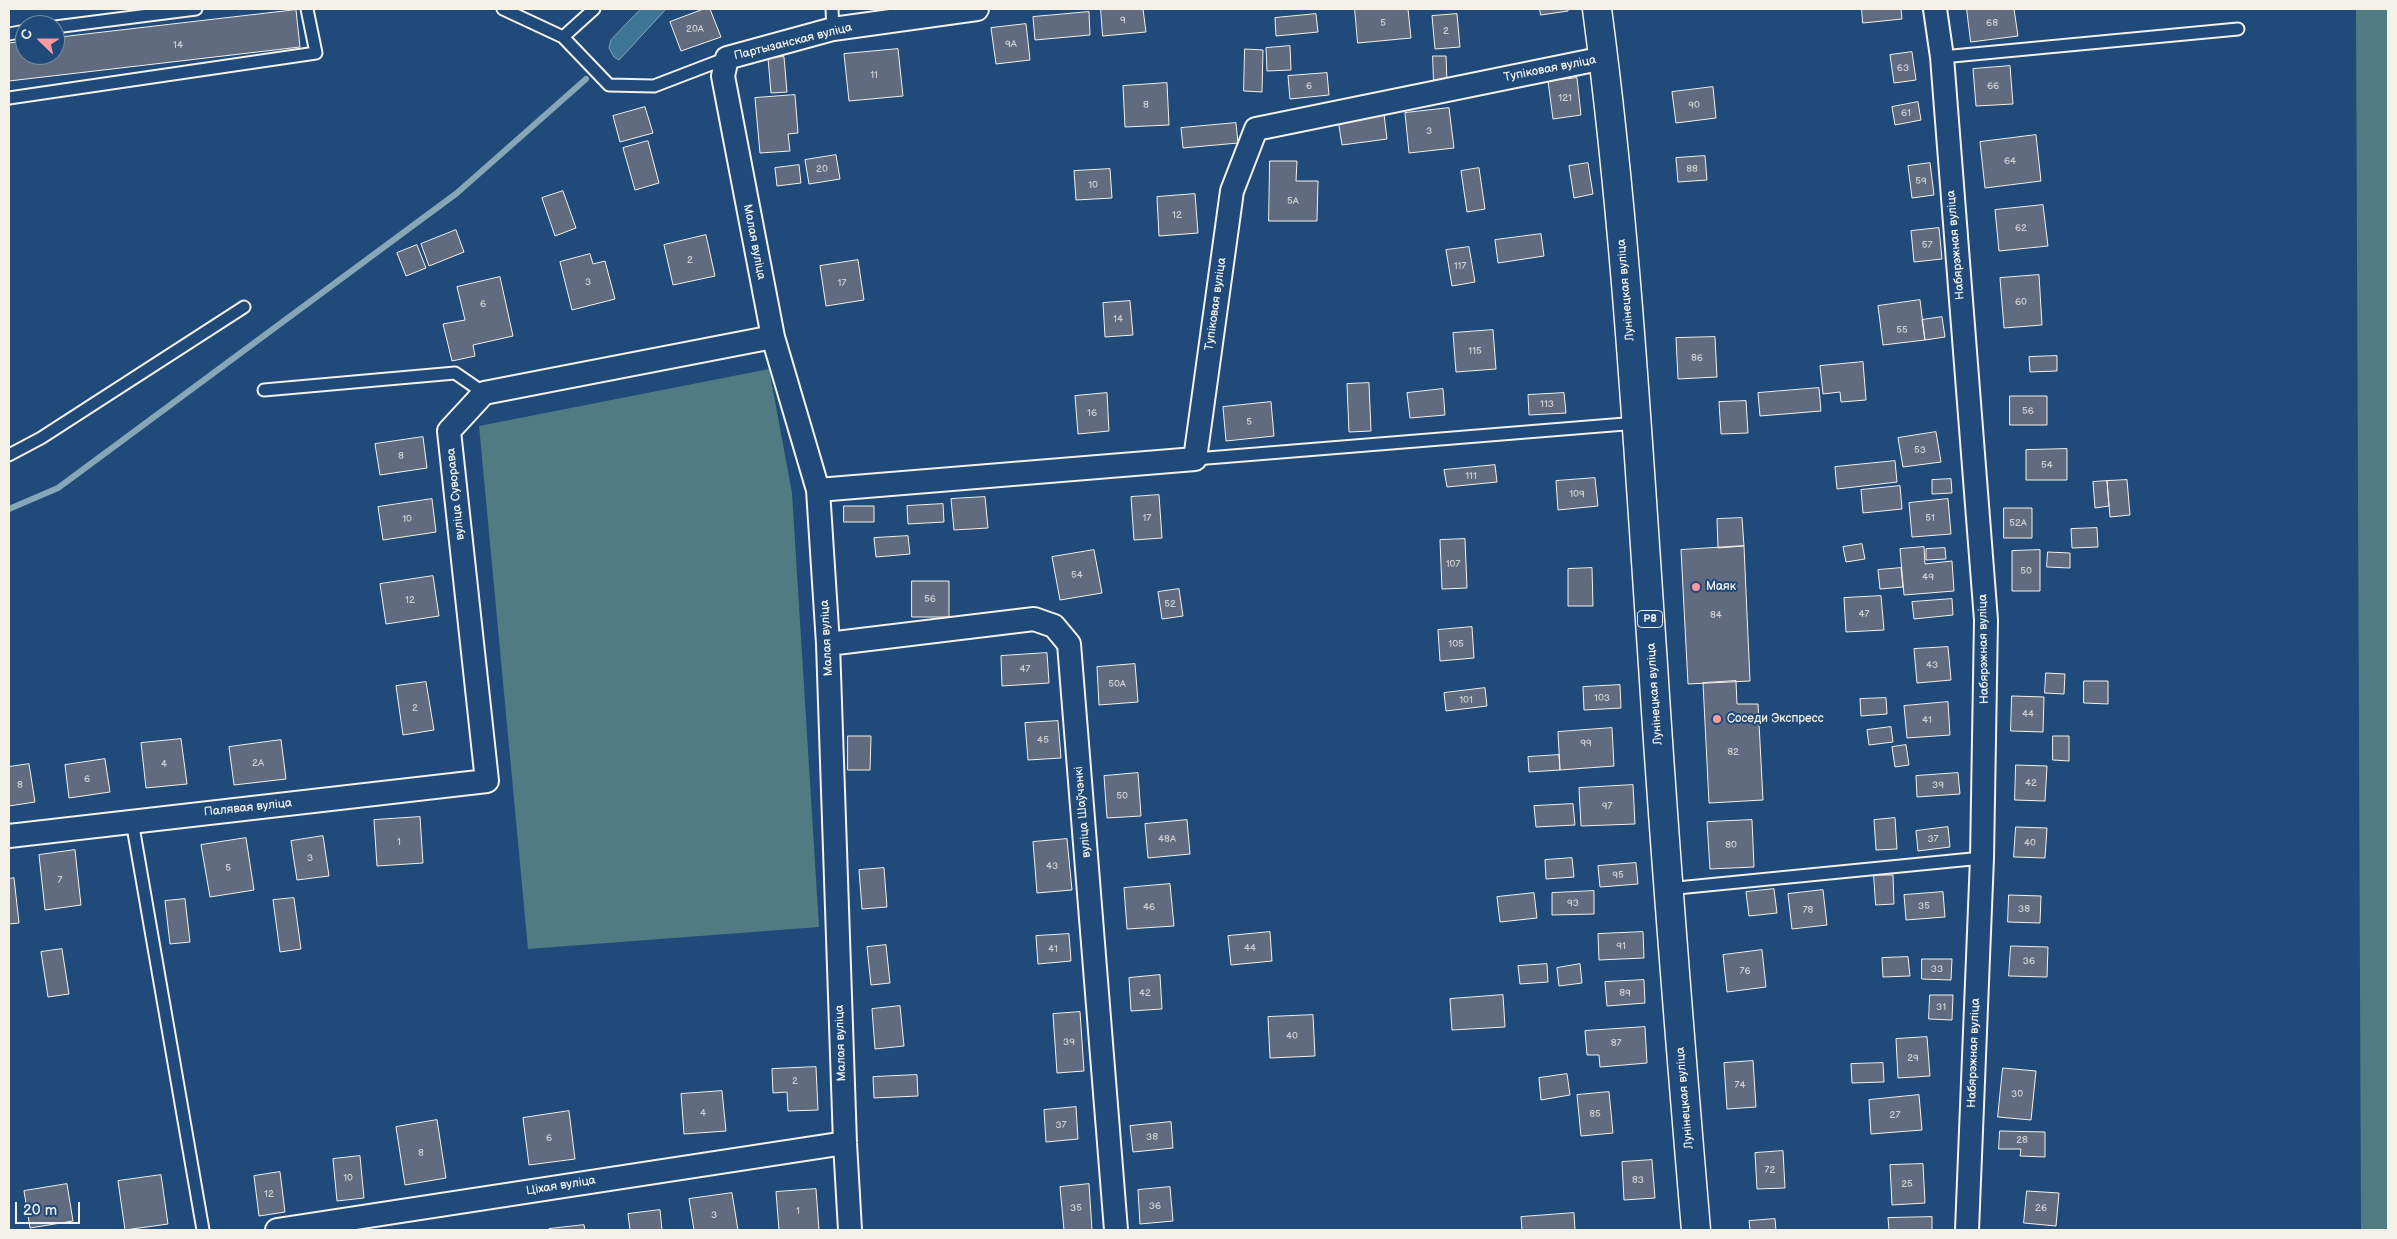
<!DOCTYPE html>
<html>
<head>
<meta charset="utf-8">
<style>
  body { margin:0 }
  #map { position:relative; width:2397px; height:1239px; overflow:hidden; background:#1f4a7a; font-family:"Balsamiq Sans",sans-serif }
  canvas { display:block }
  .frame { position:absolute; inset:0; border:10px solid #f4f1e8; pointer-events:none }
  .north { position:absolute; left:15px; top:15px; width:50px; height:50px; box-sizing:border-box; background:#1f4a7a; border:1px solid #748da6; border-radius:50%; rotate:292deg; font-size:14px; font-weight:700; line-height:20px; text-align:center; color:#f4f1e8 }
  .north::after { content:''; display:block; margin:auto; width:18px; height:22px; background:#ff9aa2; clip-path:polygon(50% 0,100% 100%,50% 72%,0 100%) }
  .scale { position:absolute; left:15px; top:1202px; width:65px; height:22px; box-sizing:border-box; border:2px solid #f4f1e8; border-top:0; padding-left:6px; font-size:15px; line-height:18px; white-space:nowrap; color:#f4f1e8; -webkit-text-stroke:4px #1f4a7a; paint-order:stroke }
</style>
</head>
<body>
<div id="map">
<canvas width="2397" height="1239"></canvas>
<div class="frame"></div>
<div class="north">С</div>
<div class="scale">20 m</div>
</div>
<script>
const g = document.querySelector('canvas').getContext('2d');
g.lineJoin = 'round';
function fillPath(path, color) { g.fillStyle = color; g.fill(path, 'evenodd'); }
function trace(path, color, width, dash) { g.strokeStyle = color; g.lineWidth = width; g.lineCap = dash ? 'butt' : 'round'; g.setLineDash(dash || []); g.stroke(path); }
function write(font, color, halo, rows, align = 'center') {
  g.font = font + ' "Balsamiq Sans",sans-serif'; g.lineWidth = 4; g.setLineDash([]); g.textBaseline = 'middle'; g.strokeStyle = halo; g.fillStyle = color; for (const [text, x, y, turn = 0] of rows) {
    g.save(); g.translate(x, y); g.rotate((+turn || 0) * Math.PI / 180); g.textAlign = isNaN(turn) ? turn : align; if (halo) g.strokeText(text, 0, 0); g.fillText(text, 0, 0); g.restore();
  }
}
fillPath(new Path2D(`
  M2356,9H2388V1230H2361Z
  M769,369L792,493L819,927L528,949L479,426Z`), '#517b82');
const water = new Path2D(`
  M641,9H666L619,60L614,57L609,48L611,40Z`);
fillPath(water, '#3d7697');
trace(water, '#86a7b7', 1);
trace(new Path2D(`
  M9,509L58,488L457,193L586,79`), '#86a7b7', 6);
const building = new Path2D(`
  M704,9H710L721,37L681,51L670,22Z
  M1101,9H1143L1146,32L1103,36Z
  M1355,9H1408L1411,38L1358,43Z
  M1540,9H1568V11L1541,15Z
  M1862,9H1901L1902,19L1863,23Z
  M1967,9H2014L2018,36L1971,42Z
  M296,10L300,47L9,81V43L25,41V55H55V38Z
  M1089,12L1090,35L1035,40L1033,17Z
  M1316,14L1318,32L1276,36L1275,18Z
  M1457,14L1460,47L1435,49L1432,16Z
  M1026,24L1030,60L996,64L991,28Z
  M1290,46L1291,70L1267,71L1266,48Z
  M898,49L903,96L849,101L844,54Z
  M1245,49L1263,50L1262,92L1244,91Z
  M1912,52L1916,80L1894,83L1890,55Z
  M1433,56H1446L1447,83L1434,84Z
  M784,57L787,92L771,93L768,58Z
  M2010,66L2013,104L1976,106L1973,69Z
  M1327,73L1329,95L1290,99L1288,76Z
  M1577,78L1581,115L1553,119L1548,81Z
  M1167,83L1169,125L1125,127L1123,86Z
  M1713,87L1716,118L1676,123L1672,92Z
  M795,95L798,133L788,134L790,151L760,153L755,98Z
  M1918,102L1921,120L1895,125L1892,107Z
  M645,107L653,133L620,142L613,116Z
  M1449,108L1454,148L1409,153L1405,113Z
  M1384,114L1387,139L1342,145L1338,120Z
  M1236,123L1238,143L1183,148L1181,128Z
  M2036,135L2041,181L1985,188L1980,142Z
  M648,141L659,183L635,190L623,148Z
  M836,155L840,179L809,184L805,160Z
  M1705,156L1707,180L1678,182L1676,158Z
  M1270,161H1297L1296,181H1318L1317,221H1269Z
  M1588,163L1593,194L1574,198L1569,166Z
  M1930,163L1934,195L1912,198L1908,166Z
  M799,165L801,183L777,186L775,168Z
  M1479,168L1485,209L1467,212L1461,171Z
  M1110,169L1112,198L1076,200L1074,171Z
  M563,191L576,228L555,236L542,198Z
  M1195,194L1198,233L1159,236L1157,197Z
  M2043,205L2048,246L1999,251L1995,210Z
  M1939,228L1942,259L1914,262L1911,231Z
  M456,230L464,252L429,266L421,244Z
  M1541,234L1544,256L1498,263L1495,240Z
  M706,235L715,276L673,285L664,245Z
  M417,245L426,268L406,276L397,253Z
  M1469,247L1475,282L1452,286L1446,250Z
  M590,254L593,264L605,261L615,299L572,310L560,262Z
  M858,260L864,300L826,306L820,266Z
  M2039,275L2042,325L2004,328L2000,278Z
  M500,277L513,336L473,345L475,356L452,361L443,324L465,320L457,287Z
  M1920,300L1925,340L1883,345L1878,306Z
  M1130,301L1133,335L1105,337L1103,303Z
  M1942,317L1945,337L1925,340L1922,320Z
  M1493,330L1496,369L1456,372L1453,333Z
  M1715,337L1717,377L1678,379L1676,338Z
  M2057,356V371L2030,372L2029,357Z
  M1863,362L1866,400L1841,402L1840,392L1823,394L1820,366Z
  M1369,383L1371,431L1349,432L1347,384Z
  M1819,388L1821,411L1760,416L1758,393Z
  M1443,389L1445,415L1410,418L1407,393Z
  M1107,393L1109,431L1078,434L1075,396Z
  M1564,393L1566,413L1529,415L1528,395Z
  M2010,396H2047V425H2010Z
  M1746,401L1748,433L1721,434L1719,402Z
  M1271,402L1274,436L1226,441L1223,407Z
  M1936,432L1941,462L1903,467L1898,438Z
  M423,437L427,468L380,475L375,444Z
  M2067,449V480H2026V450Z
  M1895,461L1897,482L1837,489L1835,467Z
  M1495,465L1497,482L1447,487L1444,470Z
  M1595,478L1598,506L1558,510L1556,481Z
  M1951,479L1952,493L1932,494V480Z
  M2127,480L2130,515L2110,517L2107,481Z
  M2107,481L2109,506L2095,508L2093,482Z
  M1900,486L1902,509L1863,513L1861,490Z
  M1159,495L1162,538L1134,540L1131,497Z
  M985,497L988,528L954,530L951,499Z
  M432,499L436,532L383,540L378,507Z
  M1948,499L1951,534L1912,537L1909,503Z
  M943,504L944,522L908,524L907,506Z
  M844,506H874V522H844Z
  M2004,508H2032V538H2004Z
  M1742,518L1744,546L1718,548L1717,519Z
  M2097,528L2098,547L2072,548L2071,529Z
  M908,536L910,554L876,557L874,538Z
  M1465,539L1467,588L1442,589L1440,540Z
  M1862,544L1865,559L1846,562L1843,547Z
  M1744,546L1750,681L1688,684L1681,550Z
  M1924,547L1925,564L1952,561L1954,591L1904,595L1900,549Z
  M1945,548L1946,559L1926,560V549Z
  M1094,550L1102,593L1060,600L1052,557Z
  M2040,550V591H2012V551Z
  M2048,552L2070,553V568L2047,567Z
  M1592,568L1593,606H1568V569Z
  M1901,568L1903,587L1880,589L1878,570Z
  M433,576L439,616L386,624L380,584Z
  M912,581H949V617H912Z
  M1179,589L1183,616L1162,619L1158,592Z
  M1881,596L1884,630L1846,632L1844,598Z
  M1952,599L1953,615L1914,619L1912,602Z
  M1472,627L1474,658L1440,661L1438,630Z
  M1948,647L1951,680L1917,683L1914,649Z
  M1047,653L1049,683L1002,686L1001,656Z
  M1135,664L1138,702L1099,705L1097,667Z
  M2046,673L2065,674L2064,694L2045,693Z
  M1736,681L1737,704H1758L1763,800L1709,803L1703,683Z
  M2084,681H2108V704L2084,703Z
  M426,682L434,730L403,735L396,686Z
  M1620,685L1621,708L1584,710L1583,687Z
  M1485,688L1487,706L1446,711L1444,693Z
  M2012,696L2044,697L2043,732L2011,731Z
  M1886,698L1887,714L1861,716L1860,699Z
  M1948,702L1950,735L1907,738L1904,706Z
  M1058,721L1061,758L1028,760L1025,723Z
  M1891,727L1893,742L1869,745L1867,730Z
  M1612,728L1614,766L1560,770L1558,732Z
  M848,736H871L870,770H848Z
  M2053,736H2069V761L2053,760Z
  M181,739L187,784L146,788L141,743Z
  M281,740L286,779L234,785L229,747Z
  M1906,745L1909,765L1895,767L1892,747Z
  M1559,755L1560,770L1529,772L1528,757Z
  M105,759L110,792L69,798L65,765Z
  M29,764L35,802L9,806V767Z
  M2016,765L2047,766L2045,801L2015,800Z
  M1138,773L1141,816L1107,818L1104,776Z
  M1958,773L1960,794L1917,797L1916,776Z
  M1633,785L1635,824L1581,826L1579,788Z
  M1573,804L1575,825L1536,827L1534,806Z
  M420,817L423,863L377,866L374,820Z
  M1895,818L1897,849L1876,850L1874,820Z
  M1187,820L1190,854L1148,858L1145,824Z
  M1752,820L1754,867L1710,869L1707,822Z
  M1948,827L1950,847L1918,851L1916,831Z
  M2016,827L2047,828L2045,858L2014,857Z
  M323,836L329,876L297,880L291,841Z
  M246,838L254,890L210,897L201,845Z
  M1067,839L1072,890L1037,893L1033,842Z
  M75,850L81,905L45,910L39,855Z
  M1572,858L1574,877L1546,879L1545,860Z
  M1636,863L1638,884L1600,887L1598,866Z
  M884,868L887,907L862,909L859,870Z
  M1874,875H1893L1894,904L1876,905Z
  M14,878L19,923L9,924V879Z
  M1170,884L1174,926L1127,929L1124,888Z
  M1774,889L1777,913L1749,916L1746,892Z
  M1823,890L1827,925L1792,929L1788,894Z
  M1594,891V914L1552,915V893Z
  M1943,892L1945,917L1906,920L1904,895Z
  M1534,893L1537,918L1500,922L1497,897Z
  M2009,895L2041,896L2040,923L2008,922Z
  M294,898L301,949L280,952L273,900Z
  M185,899L190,942L170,944L165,901Z
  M1270,932L1272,961L1231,965L1228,936Z
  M1643,932L1644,958L1599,960L1598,934Z
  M1069,934L1071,961L1038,964L1036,936Z
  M886,945L890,983L871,985L867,947Z
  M2011,946L2048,947L2047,977L2009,976Z
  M62,949L69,994L48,997L41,952Z
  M1762,950L1766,987L1727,992L1723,955Z
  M1908,957L1910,976L1883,977L1882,958Z
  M1922,959H1952L1951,980L1922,979Z
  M1547,964L1548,982L1520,984L1518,966Z
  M1580,964L1582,983L1559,986L1557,968Z
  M1160,975L1162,1009L1131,1011L1129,978Z
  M1644,980L1645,1003L1607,1006L1605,982Z
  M1503,995L1505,1027L1452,1030L1450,999Z
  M1930,995H1953L1952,1020L1929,1019Z
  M900,1006L904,1046L875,1049L872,1009Z
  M1080,1012L1084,1071L1057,1073L1053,1014Z
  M1313,1015L1315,1056L1270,1058L1268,1017Z
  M1645,1027L1647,1063L1600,1067L1599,1055H1587L1585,1031Z
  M1927,1037L1930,1076L1898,1078L1896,1039Z
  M1753,1061L1756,1107L1727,1109L1724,1063Z
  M1883,1063L1884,1082L1852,1083L1851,1064Z
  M816,1067L818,1110L788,1111L787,1092L773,1093L772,1069Z
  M2003,1068L2036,1071L2031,1120L1998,1117Z
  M1567,1074L1570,1095L1541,1100L1539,1078Z
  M917,1075L918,1096L874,1098L873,1077Z
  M722,1091L726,1131L684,1134L681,1094Z
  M1609,1092L1613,1133L1581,1136L1577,1095Z
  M1919,1095L1922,1130L1871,1134L1869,1100Z
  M1076,1107L1078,1139L1046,1142L1044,1110Z
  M569,1111L575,1159L529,1165L523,1118Z
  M437,1120L446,1178L405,1185L396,1127Z
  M1171,1122L1173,1148L1133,1152L1130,1126Z
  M2000,1131L2045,1132V1157L2020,1156L2021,1149H1999Z
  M1783,1151L1785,1188L1757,1189L1755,1153Z
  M360,1156L364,1198L337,1201L333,1159Z
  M1652,1160L1655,1198L1624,1200L1622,1162Z
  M1923,1164L1925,1203L1892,1205L1890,1165Z
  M280,1172L285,1212L259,1216L254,1176Z
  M161,1175L168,1224L125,1230L118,1181Z
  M67,1184L73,1221L30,1228L24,1191Z
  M1089,1184L1092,1230H1064L1060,1187Z
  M1170,1187L1173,1221L1140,1224L1138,1190Z
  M816,1189L819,1230H779L776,1192Z
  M2027,1191L2059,1193L2056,1226L2024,1223Z
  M732,1193L738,1230H694L689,1199Z
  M660,1210L662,1230H630L628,1214Z
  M1574,1213L1575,1230H1522L1521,1217Z
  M1932,1217V1230H1889L1888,1218Z
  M1775,1219L1776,1230H1750L1749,1221Z
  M584,1225L585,1230H549V1229Z`);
fillPath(building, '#606b80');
trace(building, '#f4f1e8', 1);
const lane = new Path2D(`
  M503,9L563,37L609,85L654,86L727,58
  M832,9L833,29
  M55,27L196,9
  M9,34L25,31
  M563,37L594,9
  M1942,57L2238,29
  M9,98L316,53L307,9
  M264,390L455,373L484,393
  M9,455L41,438L244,307
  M1195,459L1637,423
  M132,821L203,1230
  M1667,889L1982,858`);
const street = new Path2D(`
  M1935,9L1942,57L1986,620L1982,858L1967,1230
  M818,490L1195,459L1232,191L1256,129L1604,58
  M828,644L1034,619L1054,626L1069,644L1116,1230
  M9,836L487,781L449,431L484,393L773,337
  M277,1230L845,1143
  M850,1230L845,1143L828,644L818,490L773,337L723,76L727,58L833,29L977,9`);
const primary = new Path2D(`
  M1597,9C1626,226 1638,446 1653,665C1665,854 1680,1042 1696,1230`);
trace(lane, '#f4f1e8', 15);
trace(street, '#f4f1e8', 26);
trace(primary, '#f4f1e8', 31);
trace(lane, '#1f4a7a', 11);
trace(street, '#1f4a7a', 22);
trace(primary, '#1f4a7a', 28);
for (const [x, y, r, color] of [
  [1696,587,5,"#ff9aa2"],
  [1717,719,5,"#ff9aa2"]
]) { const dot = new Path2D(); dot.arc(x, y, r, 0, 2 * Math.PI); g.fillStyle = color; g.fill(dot); trace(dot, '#1f4a7a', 2); }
write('10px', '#cfd0ce', null, [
  ["9",1123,20],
  ["5",1383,23],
  ["68",1992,23],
  ["20А",695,29],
  ["2",1446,31],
  ["9А",1011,44],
  ["14",178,45],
  ["63",1903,68],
  ["11",874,75],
  ["6",1309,86],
  ["66",1993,86],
  ["121",1565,98],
  ["8",1146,105],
  ["90",1694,105],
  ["61",1906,113],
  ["3",1429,131],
  ["64",2010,161],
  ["20",822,169],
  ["88",1692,169],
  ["59",1921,181],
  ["10",1093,185],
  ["5А",1293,201],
  ["12",1177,215],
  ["62",2021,228],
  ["57",1927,245],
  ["2",690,260],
  ["117",1460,266],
  ["3",588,282],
  ["17",842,283],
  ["60",2021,302],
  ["6",483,304],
  ["14",1118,319],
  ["55",1902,330],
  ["115",1475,351],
  ["86",1697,358],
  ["113",1547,404],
  ["56",2028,411],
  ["16",1092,413],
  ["5",1249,422],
  ["53",1920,450],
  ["8",401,456],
  ["54",2047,465],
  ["111",1471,476],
  ["109",1577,494],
  ["17",1147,518],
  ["51",1930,518],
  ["10",407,519],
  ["52А",2018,523],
  ["107",1453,564],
  ["50",2026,571],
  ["54",1077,575],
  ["49",1928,577],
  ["56",930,599],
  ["12",410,600],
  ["52",1170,604],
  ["47",1864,614],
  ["84",1716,615],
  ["105",1456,644],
  ["43",1932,665],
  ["47",1025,669],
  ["50А",1117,684],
  ["103",1602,698],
  ["101",1466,700],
  ["2",415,708],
  ["44",2028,714],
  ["41",1927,720],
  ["45",1043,740],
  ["99",1586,743],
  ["82",1733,752],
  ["2А",258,763],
  ["4",164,764],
  ["6",87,779],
  ["42",2031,783],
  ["8",20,785],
  ["39",1938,785],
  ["50",1122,796],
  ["97",1607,806],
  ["48А",1167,839],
  ["37",1933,839],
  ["1",399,842],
  ["40",2030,843],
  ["80",1731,845],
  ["3",310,858],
  ["43",1052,866],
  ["5",228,868],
  ["95",1618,875],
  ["7",60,880],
  ["93",1573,903],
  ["35",1924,906],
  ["46",1149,907],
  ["38",2024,909],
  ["78",1808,910],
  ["91",1621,946],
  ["44",1250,948],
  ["41",1053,949],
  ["36",2029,961],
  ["33",1937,969],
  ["76",1745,971],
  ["42",1145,993],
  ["89",1625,993],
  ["31",1941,1007],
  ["40",1292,1036],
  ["39",1069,1042],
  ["87",1616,1043],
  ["29",1913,1058],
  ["2",795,1081],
  ["74",1740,1085],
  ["30",2017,1094],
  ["4",703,1113],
  ["85",1595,1114],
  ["27",1895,1115],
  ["37",1061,1125],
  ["38",1152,1137],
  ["6",549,1138],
  ["28",2022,1140],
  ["8",421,1153],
  ["72",1770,1170],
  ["10",348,1178],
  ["83",1638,1180],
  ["25",1907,1184],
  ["12",269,1194],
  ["36",1155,1206],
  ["35",1076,1208],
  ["26",2041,1208],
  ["1",798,1211],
  ["3",714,1215]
]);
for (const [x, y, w] of [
  [1650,619,25]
]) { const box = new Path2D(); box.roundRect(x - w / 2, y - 8.5, w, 17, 4); g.fillStyle = '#1f4a7a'; g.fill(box); trace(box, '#f4f1e8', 1); }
write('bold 11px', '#f4f1e8', null, [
  ["Р8",1650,619]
]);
write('12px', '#f4f1e8', '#1f4a7a', [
  ["Партызанская вуліца",793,42,-14],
  ["Тупіковая вуліца",1550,69,-11],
  ["Малая вуліца",754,242,79],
  ["Набярэжная вуліца",1956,245,-95],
  ["Лунінецкая вуліца",1626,290,-95],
  ["Тупіковая вуліца",1216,304,-82],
  ["вуліца Суворава",456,494,-96],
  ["Малая вуліца",827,638,-93],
  ["Набярэжная вуліца",1984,649,-91],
  ["Лунінецкая вуліца",1655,694,-94],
  ["Палявая вуліца",248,808,-6],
  ["вуліца Шаўчэнкі",1083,812,-95],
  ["Малая вуліца",841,1043,-92],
  ["Набярэжная вуліца",1974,1053,-88],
  ["Лунінецкая вуліца",1685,1098,-95],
  ["Ціхая вуліца",561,1186,-9]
]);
write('12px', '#f4f1e8', '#1f4a7a', [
  ["Маяк",1706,587],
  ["Соседи Экспресс",1727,719]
], 'left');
</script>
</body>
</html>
